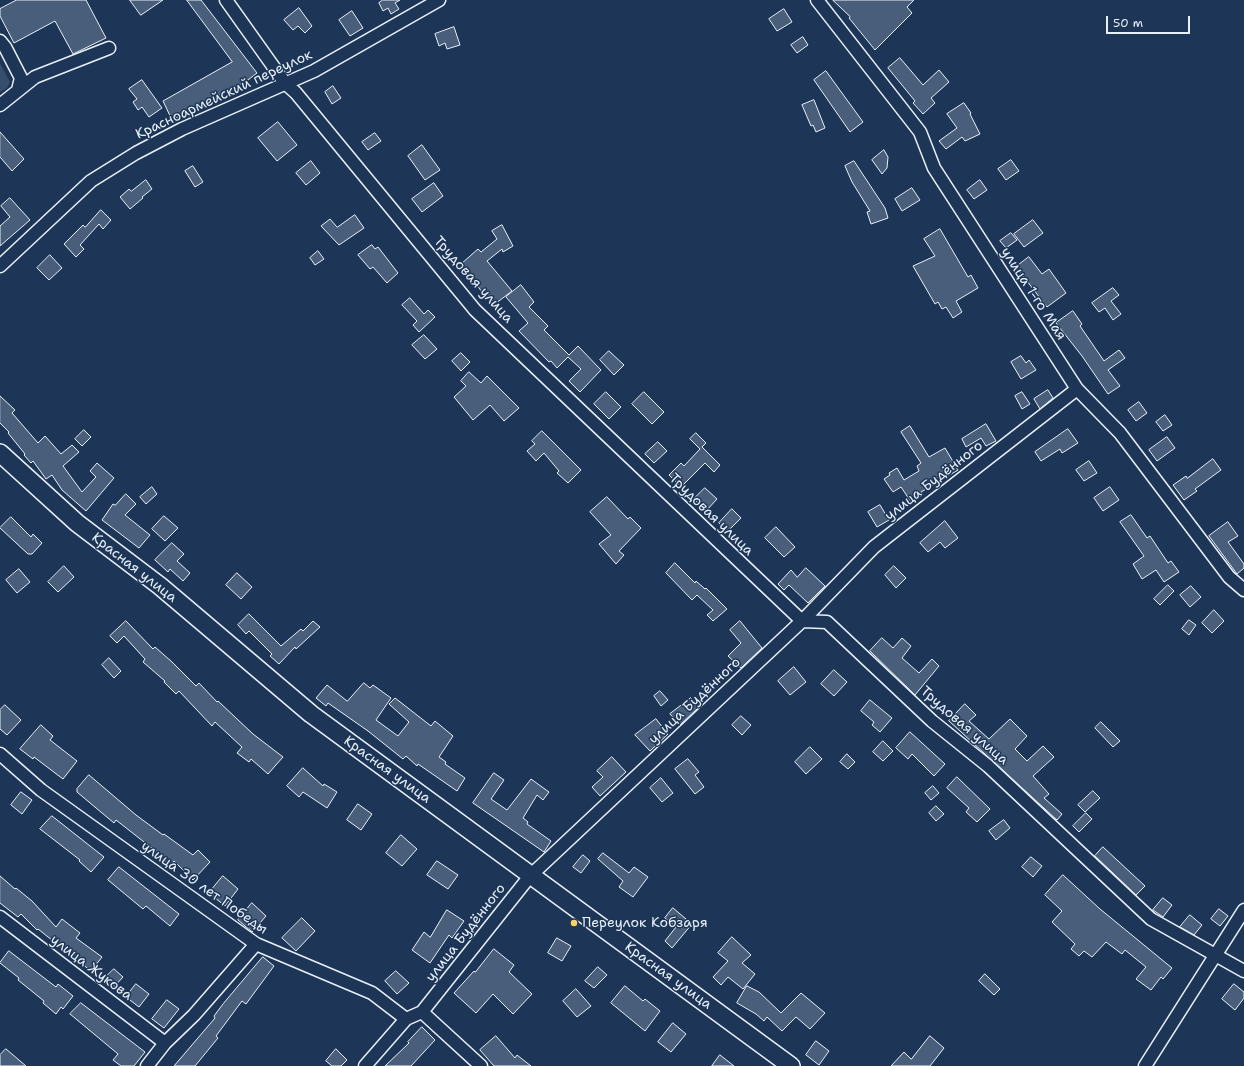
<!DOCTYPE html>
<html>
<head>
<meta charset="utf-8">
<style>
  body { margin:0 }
  #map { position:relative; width:1244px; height:1066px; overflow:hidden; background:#1d3557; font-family:"Shantell Sans",sans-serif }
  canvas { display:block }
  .scale { position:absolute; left:1106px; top:16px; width:84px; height:18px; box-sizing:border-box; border:2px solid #e8f1f8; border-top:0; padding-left:5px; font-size:12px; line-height:14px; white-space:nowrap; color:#e8f1f8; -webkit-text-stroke:3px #1d3557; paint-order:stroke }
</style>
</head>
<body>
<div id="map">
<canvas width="1244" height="1066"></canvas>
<div class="scale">50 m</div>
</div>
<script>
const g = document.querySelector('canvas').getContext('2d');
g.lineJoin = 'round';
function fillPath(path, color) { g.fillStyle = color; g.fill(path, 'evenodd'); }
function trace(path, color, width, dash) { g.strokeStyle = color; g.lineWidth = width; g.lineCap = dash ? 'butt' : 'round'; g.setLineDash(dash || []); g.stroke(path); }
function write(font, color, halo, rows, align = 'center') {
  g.font = font + ' "Shantell Sans",sans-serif'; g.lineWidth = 3; g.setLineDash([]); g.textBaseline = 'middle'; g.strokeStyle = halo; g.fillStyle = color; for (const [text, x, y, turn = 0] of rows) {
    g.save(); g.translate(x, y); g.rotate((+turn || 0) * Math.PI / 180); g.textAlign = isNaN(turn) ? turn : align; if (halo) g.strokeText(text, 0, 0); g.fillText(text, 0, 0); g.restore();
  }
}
fillPath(new Path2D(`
  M0,63L10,82L7,88L0,92Z`), '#374d6c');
const building = new Path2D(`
  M17,0H86L106,38L73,54L55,21L14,43L0,16V9Z
  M130,0H163L141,15Z
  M187,0H201L257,73L248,80L172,120L163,101L232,62Z
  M383,0H400L395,3L399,9L391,14L388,8L383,11L379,3Z
  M833,0H914L907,7L912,13L875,50L849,18L850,17Z
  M299,8L312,26L305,33L298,26L293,30L284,20Z
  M784,9L792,22L777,31L769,19Z
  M352,11L363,28L350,36L339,20Z
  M454,27L460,45L447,49L445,43L439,46L435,34Z
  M803,37L808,45L797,53L791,45Z
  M900,58L923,85L939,70L949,82L931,98L935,103L923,114L913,103L915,101L888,68Z
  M826,71L863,122L850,132L814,80Z
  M142,80L162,108L149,117L142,107L138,110L133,102L137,99L129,89Z
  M333,86L341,98L332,104L325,92Z
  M814,100L825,128L816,132L813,125L811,126L802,105Z
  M964,103L971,113L970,114L980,134L965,141L962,137L946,149L939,141L957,128L947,114Z
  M278,122L297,145L277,161L258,138Z
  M0,132L24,159L12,171L0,157Z
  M375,133L381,141L368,150L362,142Z
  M422,145L440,170L425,180L408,156Z
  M884,150L888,157L887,168L882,174L872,160Z
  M1011,160L1019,171L1006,180L998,169Z
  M311,161L320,173L306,185L296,173Z
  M854,161L885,208L888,218L871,224L867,212L870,211L852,182L845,166Z
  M193,166L203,182L195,187L185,171Z
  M146,180L152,189L142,197L143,198L130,209L120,197L129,189L131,191Z
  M980,180L987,190L974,199L967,190Z
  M434,183L443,196L422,212L412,199Z
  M912,188L920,200L902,211L895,199Z
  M10,198L30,220L0,246V226L10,217L1,206Z
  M101,210L111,220L103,229L99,224L80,245L84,249L76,257L64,244L83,225L85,227Z
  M355,215L364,228L339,245L321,226L330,219L337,227Z
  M1033,220L1043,233L1024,247L1014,234Z
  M502,225L513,246L503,252L502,249L487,261L512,291L495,304L488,294L485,296L461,264L478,249L481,252L497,239L492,231Z
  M940,229L968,277L971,275L978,288L956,301L962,312L953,318L946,307L942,309L938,302L935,304L913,266L935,256L924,239Z
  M1011,233L1017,240L1006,248L1000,241Z
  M372,245L375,249L378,247L398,273L387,283L373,267L370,269L358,255Z
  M318,251L324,259L315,265L310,258Z
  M50,255L62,268L49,280L37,268Z
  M1029,257L1042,274L1049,269L1066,293L1047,307L1016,267Z
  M521,285L534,302L529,307L548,326L544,330L569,355L578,346L601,370L580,392L569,381L581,369L568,357L557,368L551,361L549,362L519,331L528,323L506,297Z
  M1113,288L1119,295L1111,301L1121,314L1113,320L1105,308L1099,312L1092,303Z
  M410,298L424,314L428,310L435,317L419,332L413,325L417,321L402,305Z
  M1073,311L1082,324L1080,326L1104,361L1119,350L1125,358L1108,370L1120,386L1108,394L1082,356L1056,323Z
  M424,335L437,349L425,359L412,345Z
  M609,351L624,365L614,375L600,360Z
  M461,353L470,362L461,371L452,361Z
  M1021,356L1026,363L1029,360L1036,370L1021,379L1011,362Z
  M469,372L481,383L487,376L519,408L504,421L490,405L473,420L454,397L466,386L461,381Z
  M1048,390L1053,398L1040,409L1034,399Z
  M606,392L621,407L609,419L594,404Z
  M644,392L664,412L652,424L632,404Z
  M1022,392L1030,404L1022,409L1015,396Z
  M0,396L15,410L12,413L38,443L45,436L61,454L72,445L79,452L63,466L82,492L96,477L90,471L97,463L114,478L86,511L62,490L52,475L46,479L33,461L31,463L24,455L25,454L8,433L9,432L0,423Z
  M1139,402L1147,413L1136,421L1128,410Z
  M1165,415L1172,425L1163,431L1156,422Z
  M986,424L996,441L986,446L981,438L966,447L962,439Z
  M910,426L929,457L945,448L958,470L921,492L923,495L911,502L901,487L893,492L884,479L890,475L889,473L897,468L904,480L919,471L917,466L921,463L901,432Z
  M1068,429L1078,443L1062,453L1060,449L1041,461L1035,452Z
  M84,430L91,437L82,446L75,439Z
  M542,431L581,470L568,483L557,473L559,471L544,453L536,461L527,451L535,444L532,441Z
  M696,433L706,443L702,447L720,465L714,472L705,463L681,487L669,475L681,463L684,466L700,449L690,439Z
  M1167,437L1175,448L1157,461L1149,450Z
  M658,442L667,451L654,463L645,454Z
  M1213,459L1221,470L1195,489L1197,491L1184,500L1173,485L1186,476L1187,478Z
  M1089,461L1097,473L1084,481L1076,470Z
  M152,487L157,494L146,504L140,497Z
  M1110,487L1119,500L1103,511L1094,498Z
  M705,488L717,499L706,511L694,499Z
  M126,494L136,504L125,515L150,535L139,548L102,520L113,504L115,505Z
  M607,497L628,519L630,517L641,528L619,551L624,555L616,564L599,544L611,535L590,512Z
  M880,505L889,520L877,527L868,512Z
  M732,509L741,518L727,532L719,523Z
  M1131,515L1147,538L1150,536L1168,563L1171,561L1179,572L1164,582L1156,570L1142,579L1133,564L1144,556L1120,522Z
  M164,516L178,528L165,541L152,529Z
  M11,517L31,537L33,534L42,543L32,554H28L0,528Z
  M945,521L958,538L945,548L940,542L928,552L920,543Z
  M1228,522L1238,536L1228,542L1244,564V568L1237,574L1209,536Z
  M776,527L795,547L784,557L765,538Z
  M172,543L184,554L177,561L190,573L183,581L170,569L168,572L155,560Z
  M675,563L695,583L696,581L705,589L706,588L727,609L713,621L707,615L713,610L697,595L692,600L666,573Z
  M64,566L74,577L58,592L48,582Z
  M894,566L906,578L896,588L885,575Z
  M806,568L825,586L808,603L789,585L784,590L778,584L791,570L797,577Z
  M19,569L30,582L17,593L6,580Z
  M237,573L252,587L241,599L226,585Z
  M1168,585L1174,591L1160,605L1154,599Z
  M1191,586L1201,597L1190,607L1180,595Z
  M1214,610L1224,621L1212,633L1202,623Z
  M249,614L281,646L301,629L303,631L313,621L320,627L296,649L295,647L279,664L270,656L272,654L249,631L246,634L238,625Z
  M1189,620L1196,625L1189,635L1182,629Z
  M126,621L153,649L155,647L172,662L196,686L199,683L217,702L218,701L253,734L283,757L268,774L251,759L249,762L237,753L242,747L215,722L212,726L179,691L176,694L164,682L165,681L143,662L145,659L124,636L117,643L110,636Z
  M740,621L762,648L741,668L728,656L741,643L730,630Z
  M882,638L893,648L902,638L911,646L902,658L919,673L932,659L939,666L915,695L870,651Z
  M109,658L121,671L114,678L102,665Z
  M794,667L806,682L790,695L778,681Z
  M834,670L847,682L834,696L821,684Z
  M364,683L370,688L373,685L391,698L376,720L398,736L409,722L389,704L395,698L431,726L435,721L453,736L439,757L446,762L445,764L465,778L457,791L418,764L417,766L406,756L403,759L368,731L328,703L326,706L316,698L327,685L347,701Z
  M660,691L668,700L661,706L654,696Z
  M691,698L698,708L680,725L670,714Z
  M870,700L892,718L880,732L872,725L874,722L861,711Z
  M965,704L976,715L969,721L989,739L1010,719L1027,736L1015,749L1027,761L1043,746L1054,757L1033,776L1049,794L1044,798L1062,814L1057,820L949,721Z
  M5,705L21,720L7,735L0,729V710Z
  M741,716L751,725L742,735L732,725Z
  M656,719L668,734L650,751L635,735Z
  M1101,722L1120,741L1113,747L1095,728Z
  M41,725L53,736L50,740L77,761L63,779L34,757L33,759L20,749Z
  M910,732L945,764L934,776L912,754L908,759L896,748Z
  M883,741L893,751L883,761L873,752Z
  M810,747L822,759L806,774L795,762Z
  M847,754L855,762L848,769L840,762Z
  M612,757L626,772L600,796L592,787L603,777L597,771Z
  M688,759L699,772L695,775L704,787L695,794L675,769Z
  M303,768L323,786L324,784L337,792L327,808L303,792L299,797L287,786Z
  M494,773L504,780L491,799L507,810L531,779L549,792L543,800L537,795L523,818L528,822L527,824L551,841L544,852L473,803Z
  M89,775L136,815L163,835L164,834L193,855L198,850L210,862L193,880L174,861L171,865L151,851L153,849L116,820L114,823L77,792V789Z
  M957,777L990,809L977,822L966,812L969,808L947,788Z
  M661,778L673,793L662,802L650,788Z
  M933,786L939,793L931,800L925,793Z
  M1093,791L1100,798L1085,812L1078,805Z
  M21,792L32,800L22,814L11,805Z
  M358,804L372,814L361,830L347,820Z
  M936,806L944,814L936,821L929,813Z
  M1086,813L1092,819L1079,832L1073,826Z
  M52,816L104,857L91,872L79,861L80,860L40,829Z
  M1004,820L1010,828L996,840L989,831Z
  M401,835L417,849L402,866L386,853Z
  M1103,847L1145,886L1136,895L1095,856Z
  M603,853L629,873L634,867L648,877L633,897L619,887L623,881L598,859Z
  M583,855L590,861L581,873L573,867Z
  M1031,857L1042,866L1033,877L1022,867Z
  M437,861L458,875L448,889L427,875Z
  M119,867L179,914L170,926L146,906L143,909L108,880Z
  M1063,875L1100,909L1172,968L1163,979L1161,977L1151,990L1136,979L1146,967L1125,950L1122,954L1106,942L1092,957L1084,951L1079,956L1071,949L1075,944L1052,922L1062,911L1045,895Z
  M0,876L15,889L16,888L32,901L56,927L62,919L80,933L76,938L102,957L91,971L38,929L37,930L21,914L18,917L0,903Z
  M223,876L238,889L225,906L209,893Z
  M1163,898L1172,905L1163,917L1153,910Z
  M252,903L266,916L252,932L238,920Z
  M673,908L692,924L672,948L665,941L676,927L665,918Z
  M1219,909L1228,916L1220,926L1211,919Z
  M447,910L464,921L452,938L449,935L430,963L412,950L424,932L430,937Z
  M1190,915L1202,925L1194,935L1180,927Z
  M302,918L315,931L296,951L282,938Z
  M732,937L751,955L742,963L755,974L743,989L728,977L721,985L713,977L728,961L718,953Z
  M557,938L571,946L562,961L548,953Z
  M494,949L514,965L509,972L532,994L513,1014L493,994L476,1013L454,993L474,971L475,972Z
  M9,951L56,987L58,984L73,996L63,1009L61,1007L56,1014L43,1003L44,1001L18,980L19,978L0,963Z
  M263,957L274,966L246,1004L242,1001L216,1036L218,1038L195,1066H174L215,1018L214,1016L223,1004Z
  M598,967L607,975L594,988L585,981Z
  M114,969L123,977L112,989L103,980Z
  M396,971L409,983L397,994L385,981Z
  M985,974L1000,989L994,995L979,981Z
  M136,984L149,994L139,1007L126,997Z
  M1234,984L1244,992V998L1235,1010L1222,999Z
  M625,986L643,1001L645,999L660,1011L645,1031L611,1003Z
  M747,986L759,992L781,1013L801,993L825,1013L810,1029L796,1017L782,1031L767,1017L764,1021L756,1014L737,1003Z
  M576,989L591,1006L577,1017L563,1001Z
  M167,1000L179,1009L164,1028L152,1019Z
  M81,1003L145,1052L134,1066H121L113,1060L118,1054L70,1014Z
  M673,1023L686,1034L671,1052L658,1042Z
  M422,1027L435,1040L411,1066H385L409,1043L408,1042Z
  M496,1036L515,1058L517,1055L531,1066H494L480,1050Z
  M930,1036L944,1048L930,1066H891L904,1052L911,1059Z
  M816,1041L829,1051L819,1065L806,1055Z
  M6,1049L26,1066H0V1055Z
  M336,1049L347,1060L341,1066H332L326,1061Z
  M720,1055L734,1066H712Z`);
fillPath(building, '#495e7a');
trace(building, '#e8f1f8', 1);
const minor = new Path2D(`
  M226,0L285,83L296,93L475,310L802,621L827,622L932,721L988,766L1151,919L1244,971
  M817,0L920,132L934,168L1077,389L1120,433L1229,577L1244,590
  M0,41L5,47L21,78L18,90
  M0,105L35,77L109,48
  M0,266L91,181L136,153L182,129L314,71L439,0
  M0,754L41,790L256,944L372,993L406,1019
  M0,917L165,1043
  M422,1012L481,1066
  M147,1066L165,1043L194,1015L256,944
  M365,1066L406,1019L422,1012L530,876L802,621L874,547L1077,389
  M1145,1066L1244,910`);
const secondary = new Path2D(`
  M0,453L77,523L160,586L311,714L791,1066`);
trace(minor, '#e8f1f8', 15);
trace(secondary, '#e8f1f8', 20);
trace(minor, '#1d3557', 12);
trace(secondary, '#1d3557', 17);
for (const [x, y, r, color] of [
  [574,923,4,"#ffd166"]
]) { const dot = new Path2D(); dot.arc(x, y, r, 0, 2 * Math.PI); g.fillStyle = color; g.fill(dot); trace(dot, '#1d3557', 1.5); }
write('14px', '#e8f1f8', '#1d3557', [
  ["Красноармейский переулок",224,95,-25],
  ["Трудовая улица",473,280,48],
  ["улица 1-го Мая",1033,294,57],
  ["улица Будённого",934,481,-38],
  ["Трудовая улица",711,515,44],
  ["Красная улица",134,568,38],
  ["улица Будённого",695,701,-43],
  ["Трудовая улица",964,726,41],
  ["Красная улица",387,770,36],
  ["улица 30 лет Победы",204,888,35],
  ["улица Будённого",466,933,-52],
  ["улица Жукова",91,968,37],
  ["Красная улица",668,976,36]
]);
write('14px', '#e8f1f8', '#1d3557', [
  ["Переулок Кобзаря",582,923]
], 'left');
</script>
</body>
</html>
